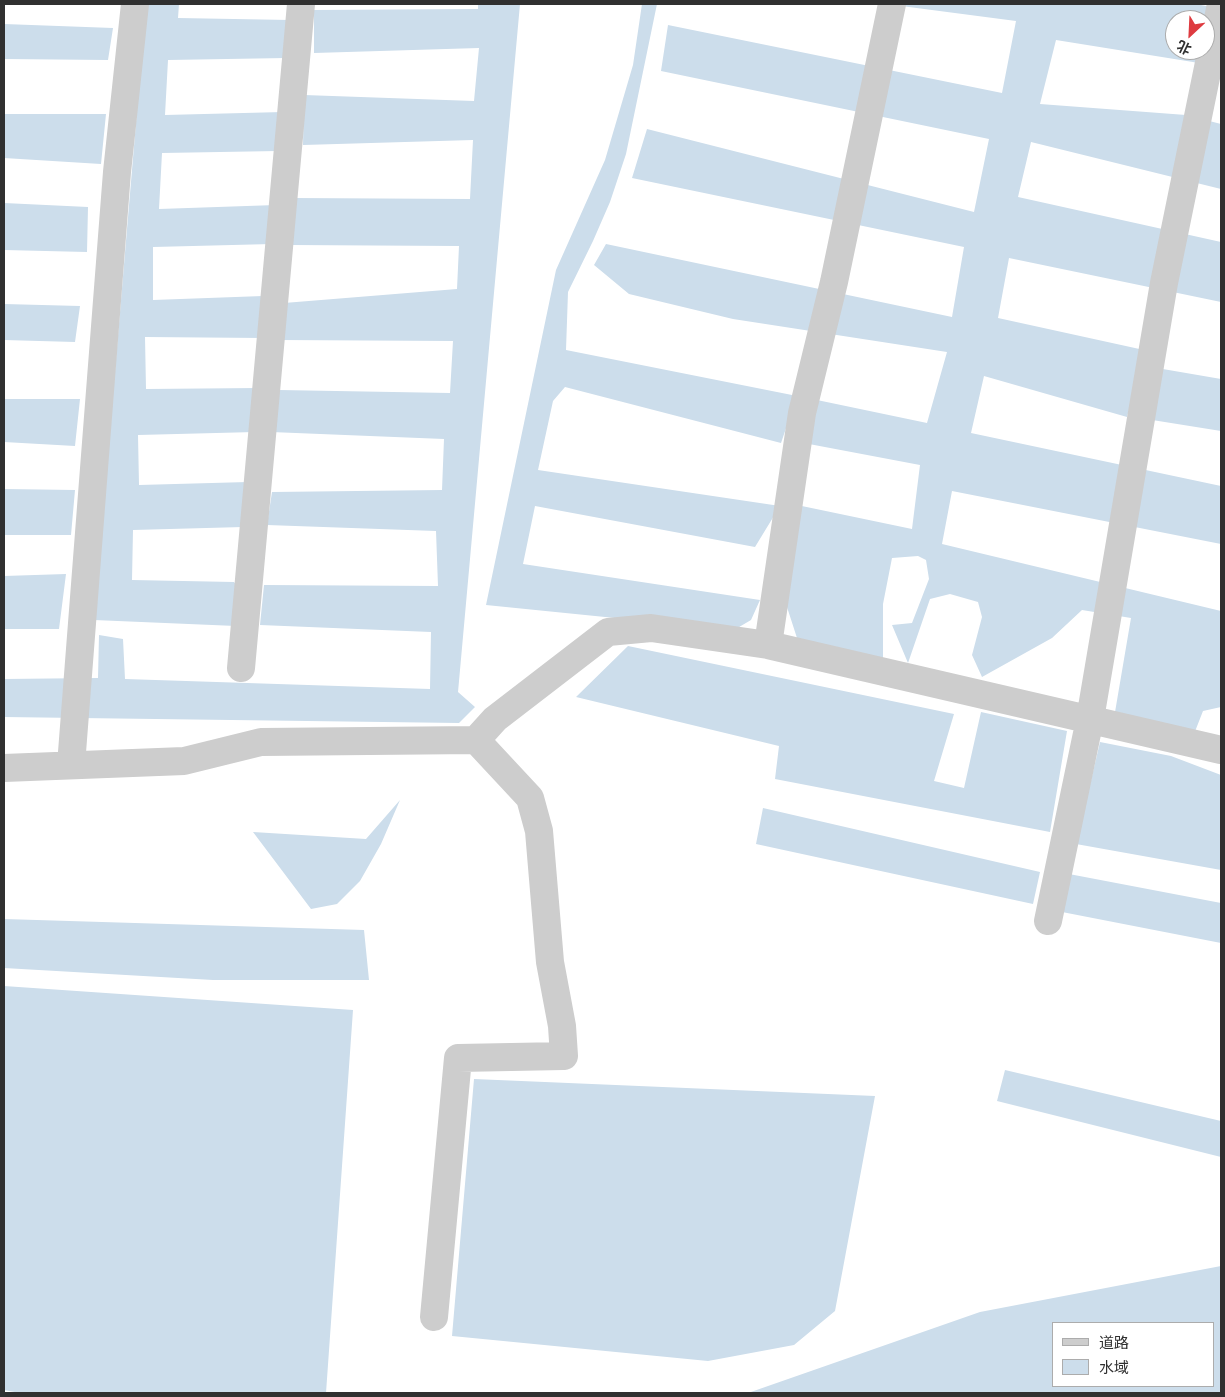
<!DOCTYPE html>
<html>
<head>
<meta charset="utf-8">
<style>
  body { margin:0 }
  #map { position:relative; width:1225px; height:1397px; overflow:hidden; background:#fff; font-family:"Noto Sans","Noto Sans SC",sans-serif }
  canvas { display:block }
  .frame { position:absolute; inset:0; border:5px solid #303030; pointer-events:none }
  .legend { position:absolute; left:1052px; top:1322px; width:162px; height:65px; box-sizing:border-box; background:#fff; border:1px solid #acacac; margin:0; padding:6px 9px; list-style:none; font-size:15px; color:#303030 }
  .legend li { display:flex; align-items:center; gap:10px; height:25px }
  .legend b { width:25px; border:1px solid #acacac }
  .north { position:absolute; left:1165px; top:10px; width:50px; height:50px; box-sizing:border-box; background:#fff; border:1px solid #acacac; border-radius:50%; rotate:205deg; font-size:14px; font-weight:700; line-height:20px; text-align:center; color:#303030 }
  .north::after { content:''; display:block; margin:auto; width:18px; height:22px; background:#de3b40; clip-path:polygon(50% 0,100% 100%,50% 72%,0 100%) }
</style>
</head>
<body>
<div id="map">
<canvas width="1225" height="1397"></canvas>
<div class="frame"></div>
<ul class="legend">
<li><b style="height:6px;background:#cdcdcd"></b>道路</li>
<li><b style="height:14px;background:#ccddeb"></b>水域</li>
</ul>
<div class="north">北</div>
</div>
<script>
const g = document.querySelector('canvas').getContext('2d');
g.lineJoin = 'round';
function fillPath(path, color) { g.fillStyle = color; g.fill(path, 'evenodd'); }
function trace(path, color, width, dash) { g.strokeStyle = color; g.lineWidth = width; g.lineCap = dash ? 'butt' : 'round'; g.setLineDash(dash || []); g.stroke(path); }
fillPath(new Path2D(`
  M146,4H179L178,18L290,20L286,58L168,60L165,115L283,112L278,151L162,153L159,209L276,205L272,244L153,247V300L263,296V338L145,337L146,389L258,388L255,432L138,435L139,485L248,482L243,527L133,530L132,580L234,582L241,592L236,626L94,620Z
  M478,4H520L458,692L475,707L459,723L4,717V679L98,678L99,635L123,639L125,679L430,689L431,632L260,625L264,585L438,586L436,531L267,525L272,492L442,490L444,439L271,432L279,390L450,393L453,341L279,340L284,303L457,289L459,246L290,245L293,198L470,199L473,140L303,145L304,95L474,101L479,48L314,53V10L478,9Z
  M642,4H657L626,154L610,202L593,241L568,292L566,350L797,396L781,443L565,387L553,401L538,470L780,506L755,547L535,506L523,564L760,600L751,620L734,630L486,605L556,270L605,160L633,65Z
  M886,4H1196L1221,9V69L1193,62L1056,40L1040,104L1186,115L1221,124V189L1031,142L1018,197L1221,242V302L1009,258L998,318L1144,350L1127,417L984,376L971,433L1221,486V544L952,491L942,544L1221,611V707L1203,711L1194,734L1114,718L1131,618L1082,610L1052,638L982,677L972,655L982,617L978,602L950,594L930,599L908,663L892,625L912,623L929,579L926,560L918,556L892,558L883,604V661L797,638L786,604L797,505L912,529L920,465L809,444L817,400L927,423L947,352L733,319L629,294L594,265L606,244L952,317L964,247L632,178L647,129L974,212L989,139L661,71L668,25L1002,93L1016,21ZM1175,20H1205V50H1175Z
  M4,24L113,28L108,60L4,59Z
  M4,114H106L101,164L4,158Z
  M4,203L88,207L87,252L4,250Z
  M4,304L80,306L75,342L4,340Z
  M1157,368L1221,379V431L1146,419Z
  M4,399H80L75,446L4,442Z
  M4,489L75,490L71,535H4Z
  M66,574L59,629H4V576Z
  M628,646L954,714L934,781L964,788L981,712L1067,731L1050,832L775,779L779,746L576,697Z
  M1100,742L1171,756L1221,775V870L1076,844Z
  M400,800L381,844L360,881L337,904L311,909L253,832L366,839Z
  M763,808L1040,872L1033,904L756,844Z
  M1069,874L1221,903V943L1062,912Z
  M4,919L364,930L369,980H213L4,968Z
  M4,986L353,1010L326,1393H20L4,1390Z
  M1005,1070L1221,1121V1157L997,1101Z
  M474,1079L875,1096L835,1311L794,1345L708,1361L452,1336Z
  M1221,1266V1393H748L980,1312ZM1054,1323H1214V1386H1054Z`), '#ccddeb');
trace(new Path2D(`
  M768,645L802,413L834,282L892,4
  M241,668L301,4
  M476,740L495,719L608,632L651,628L768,645L1221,750
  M71,765L117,172L135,4
  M4,768L184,761L261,742L476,740L530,798L539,831L550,962L562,1026L564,1056L458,1058L434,1317
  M1048,921L1090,719L1164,283L1221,4`), '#cdcdcd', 28);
</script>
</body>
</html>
